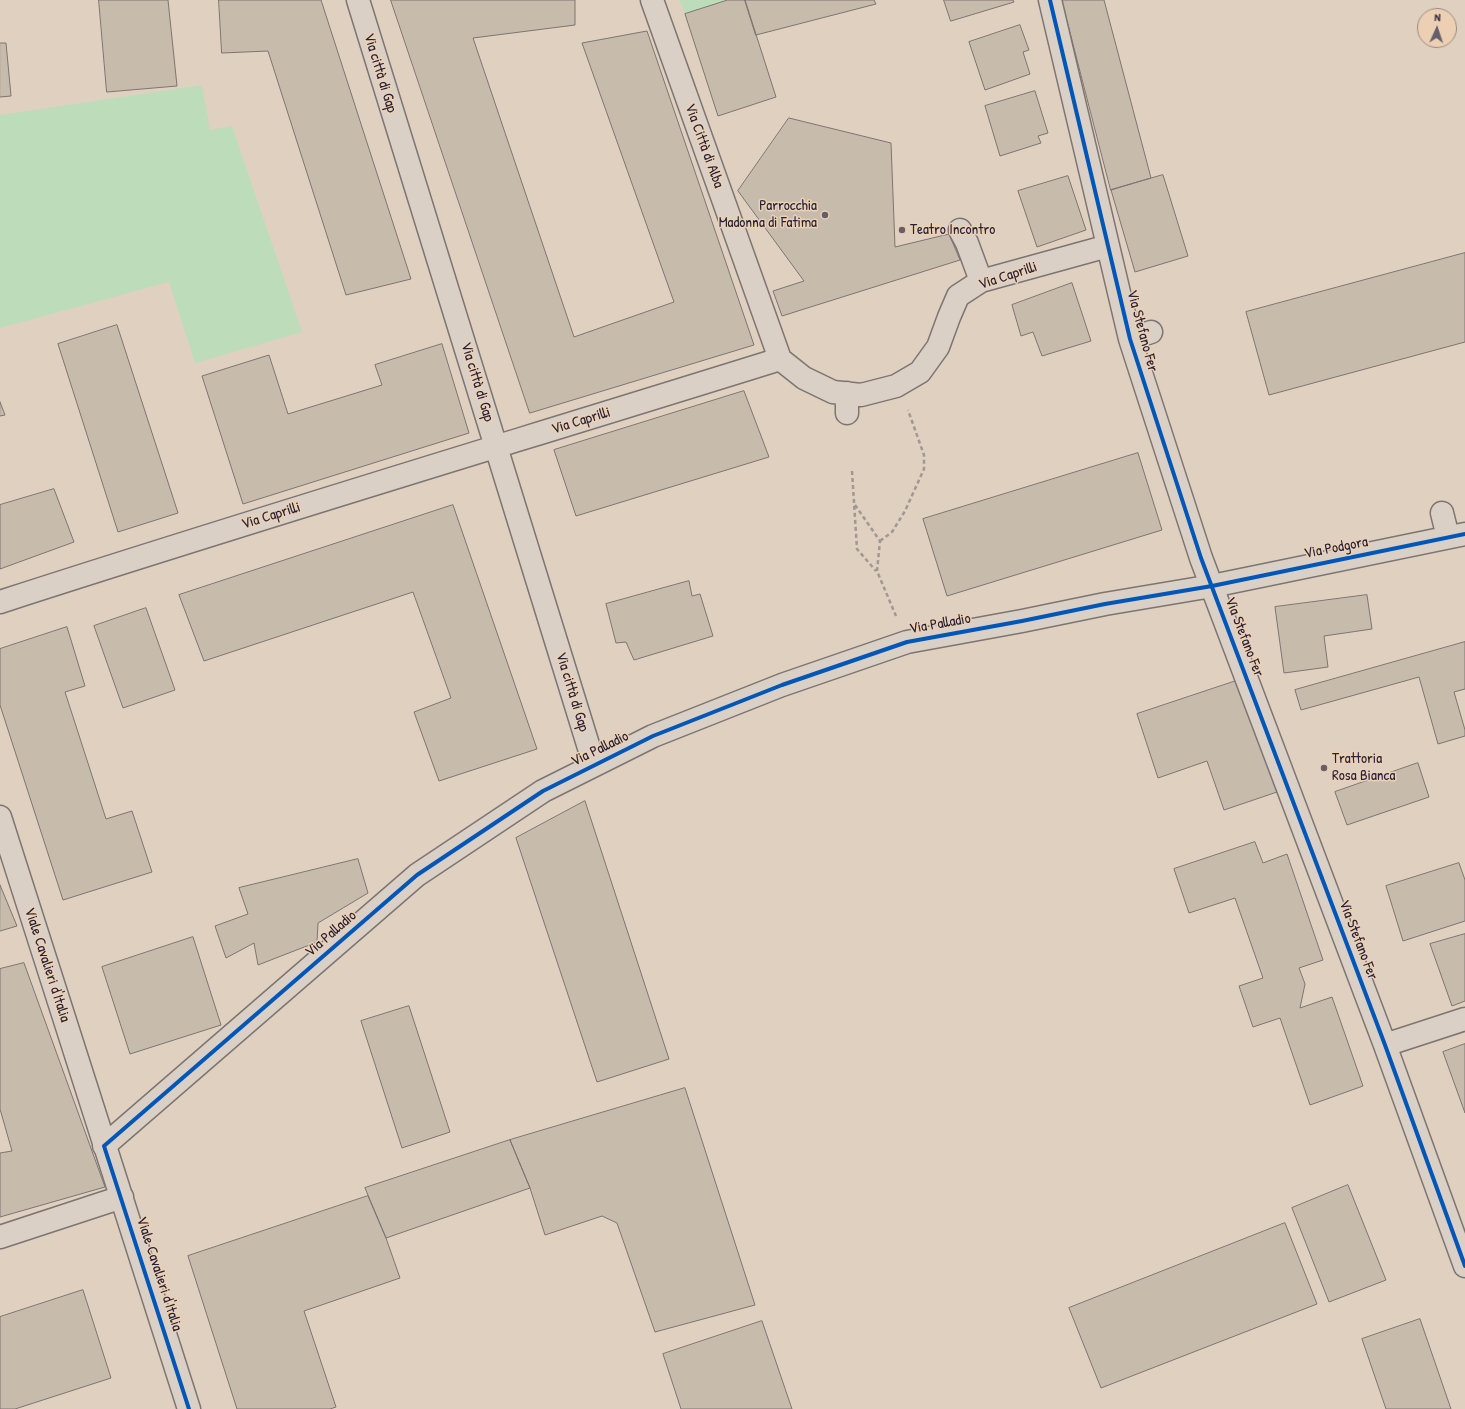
<!DOCTYPE html>
<html>
<head>
<meta charset="utf-8">
<style>
  body { margin:0 }
  #map { position:relative; width:1465px; height:1409px; overflow:hidden; background:#e0d0c0; font-family:"Patrick Hand",sans-serif }
  canvas { display:block }
  .north { position:absolute; left:1417px; top:8px; width:40px; height:40px; box-sizing:border-box; background:#edd0b3; border:1px solid #9c8a83; border-radius:50%; rotate:3deg; font-size:11px; font-weight:700; line-height:16px; text-align:center; color:#22223b }
  .north::after { content:''; display:block; margin:auto; width:14px; height:18px; background:#645f6a; clip-path:polygon(50% 0,100% 100%,50% 72%,0 100%) }
</style>
</head>
<body>
<div id="map">
<canvas width="1465" height="1409"></canvas>
<div class="north">N</div>
</div>
<script>
const g = document.querySelector('canvas').getContext('2d');
g.lineJoin = 'round';
function fillPath(path, color) { g.fillStyle = color; g.fill(path, 'evenodd'); }
function trace(path, color, width, dash) { g.strokeStyle = color; g.lineWidth = width; g.lineCap = dash ? 'butt' : 'round'; g.setLineDash(dash || []); g.stroke(path); }
function write(font, color, halo, rows, align = 'center') {
  g.font = font + ' "Patrick Hand",sans-serif'; g.lineWidth = 3; g.setLineDash([]); g.textBaseline = 'middle'; g.strokeStyle = halo; g.fillStyle = color; for (const [text, x, y, turn = 0] of rows) {
    g.save(); g.translate(x, y); g.rotate((+turn || 0) * Math.PI / 180); g.textAlign = isNaN(turn) ? turn : align; if (halo) g.strokeText(text, 0, 0); g.fillText(text, 0, 0); g.restore();
  }
}
fillPath(new Path2D(`
  M679,0H728L685,14Z
  M202,85L210,130L232,126L302,332L195,363L169,282L0,328V115Z`), '#bdddba');
const building = new Path2D(`
  M99,0H168L177,86L107,92Z
  M219,0H321L411,279L346,295L268,51L222,53Z
  M391,0H575V25L473,38L574,337L674,302L582,43L647,31L754,345L530,413Z
  M728,0H745L776,97L718,116L685,14Z
  M745,0H874L876,4L756,35Z
  M944,0H1013L1014,2L951,21Z
  M1062,0H1104L1151,178L1111,190Z
  M1020,25L1029,50L1023,52L1030,74L985,90L969,42Z
  M0,43H6L11,96L0,97Z
  M1035,91L1048,133L1038,136L1041,143L1000,156L985,106Z
  M789,118L891,143L895,247L949,234L960,260L782,316L773,291L804,281L738,191Z
  M1163,175L1188,256L1135,272L1111,190Z
  M1068,176L1086,230L1037,247L1018,191Z
  M1465,253V342L1269,395L1246,312Z
  M1072,283L1091,341L1042,356L1033,332L1021,336L1012,305Z
  M117,325L178,513L118,532L58,344Z
  M442,344L469,433L243,504L202,376L269,355L288,414L382,385L375,365Z
  M744,391L769,457L576,516L554,450Z
  M0,402L5,415L0,416Z
  M1138,453L1162,530L947,596L923,519Z
  M54,489L74,542L0,569V505Z
  M453,505L537,749L439,781L414,712L451,698L413,592L204,661L179,595Z
  M689,581L692,596L700,594L713,636L634,660L626,642L616,643L606,604Z
  M1367,595L1372,629L1324,636L1328,667L1284,673L1275,607Z
  M146,608L175,690L123,708L94,626Z
  M67,627L85,686L65,692L106,819L132,811L152,872L63,900L0,705V649Z
  M1465,642V689L1454,692L1465,730V736L1438,744L1419,677L1301,710L1295,690Z
  M1239,680L1277,792L1224,810L1207,761L1158,778L1137,714Z
  M1418,763L1429,797L1347,825L1335,792Z
  M585,801L669,1059L597,1082L516,838Z
  M1255,842L1263,863L1287,854L1323,960L1299,968L1305,984L1300,1008L1332,997L1363,1086L1310,1105L1280,1018L1253,1027L1239,986L1263,978L1235,898L1189,913L1174,869Z
  M358,859L368,893L318,923L317,942L258,965L254,943L226,958L215,926L248,914L239,888Z
  M1459,863L1465,880V921L1403,941L1386,886Z
  M0,885L17,926L0,931Z
  M1465,934V1001L1452,1006L1430,944Z
  M193,937L221,1025L130,1054L102,967Z
  M24,963L105,1187L0,1217V1153L12,1151L0,1109V969Z
  M409,1006L450,1132L402,1148L361,1021Z
  M1465,1044V1113L1443,1052Z
  M685,1088L755,1305L655,1332L617,1223L602,1216L545,1235L530,1188L510,1140Z
  M510,1140L530,1188L386,1238L365,1188Z
  M1348,1185L1386,1280L1329,1302L1292,1208Z
  M368,1196L386,1238L400,1278L304,1311L336,1407L330,1409H237L188,1256Z
  M1285,1223L1317,1304L1101,1388L1069,1308Z
  M83,1290L111,1378L15,1409H0V1317Z
  M1420,1319L1451,1409H1386L1362,1339Z
  M762,1321L792,1409H681L663,1354Z`);
fillPath(building, '#c7bbac');
trace(building, '#7c7572', 1);
const minor = new Path2D(`
  M358,0L594,764
  M652,0L780,359
  M1050,0L1130,339L1201,558L1385,1045L1465,1266
  M960,230L967,243L981,281
  M1130,339L1151,332
  M847,393V413
  M1442,513L1448,537
  M0,602C259,518 520,440 780,359L804,378L833,392L861,395L896,386L920,372L938,347L949,317L958,296L981,281L1108,246
  M0,817L189,1409
  M1385,1045L1465,1019
  M104,1146L417,875L543,791L653,736L782,685L907,642L1022,621L1105,604L1212,586L1465,534
  M0,1237L122,1197`);
trace(minor, '#7c7572', 25);
trace(new Path2D(`
  M852,471L857,549L876,571
  M855,505L880,541L877,571L896,616
  M880,541L892,532L905,511L924,469V455L908,410`), '#9f9893', 2.5, [4, 3]);
trace(minor, '#dbd0c5', 22);
trace(new Path2D(`
  M1050,0L1130,339L1201,558L1385,1045L1465,1266
  M189,1409L104,1146L417,875L543,791L653,736L782,685L907,642L1022,621L1105,604L1212,586L1465,534`), '#0057b8', 4);
for (const [x, y, r, color] of [
  [825,215,4,"#645f6a"],
  [902,230,4,"#645f6a"],
  [1324,768,4,"#645f6a"]
]) { const dot = new Path2D(); dot.arc(x, y, r, 0, 2 * Math.PI); g.fillStyle = color; g.fill(dot); trace(dot, '#edd0b3', 1.5); }
write('15px', '#22223b', '#edd0b3', [
  ["Via città di Gap",380,73,73],
  ["Via Città di Alba",704,146,70],
  ["Via Caprilli",1008,276,-18],
  ["Via Stefano Fer",1142,331,75],
  ["Via città di Gap",477,382,73],
  ["Via Caprilli",581,421,-17],
  ["Via Caprilli",271,516,-17],
  ["Via Podgora",1336,548,-11],
  ["Via Palladio",940,624,-10],
  ["Via Stefano Fer",1244,637,69],
  ["Via città di Gap",572,692,73],
  ["Via Palladio",600,749,-26],
  ["Via Palladio",331,934,-41],
  ["Via Stefano Fer",1358,940,69],
  ["Viale Cavalieri d'Italia",47,965,72],
  ["Viale Cavalieri d'Italia",159,1274,72]
]);
write('15px', '#22223b', '#edd0b3', [
  ["Parrocchia",817,206,"right"],
  ["Madonna di Fatima",817,223,"right"],
  ["Teatro Incontro",910,230],
  ["Trattoria",1332,759],
  ["Rosa Bianca",1332,776]
], 'left');
</script>
</body>
</html>
